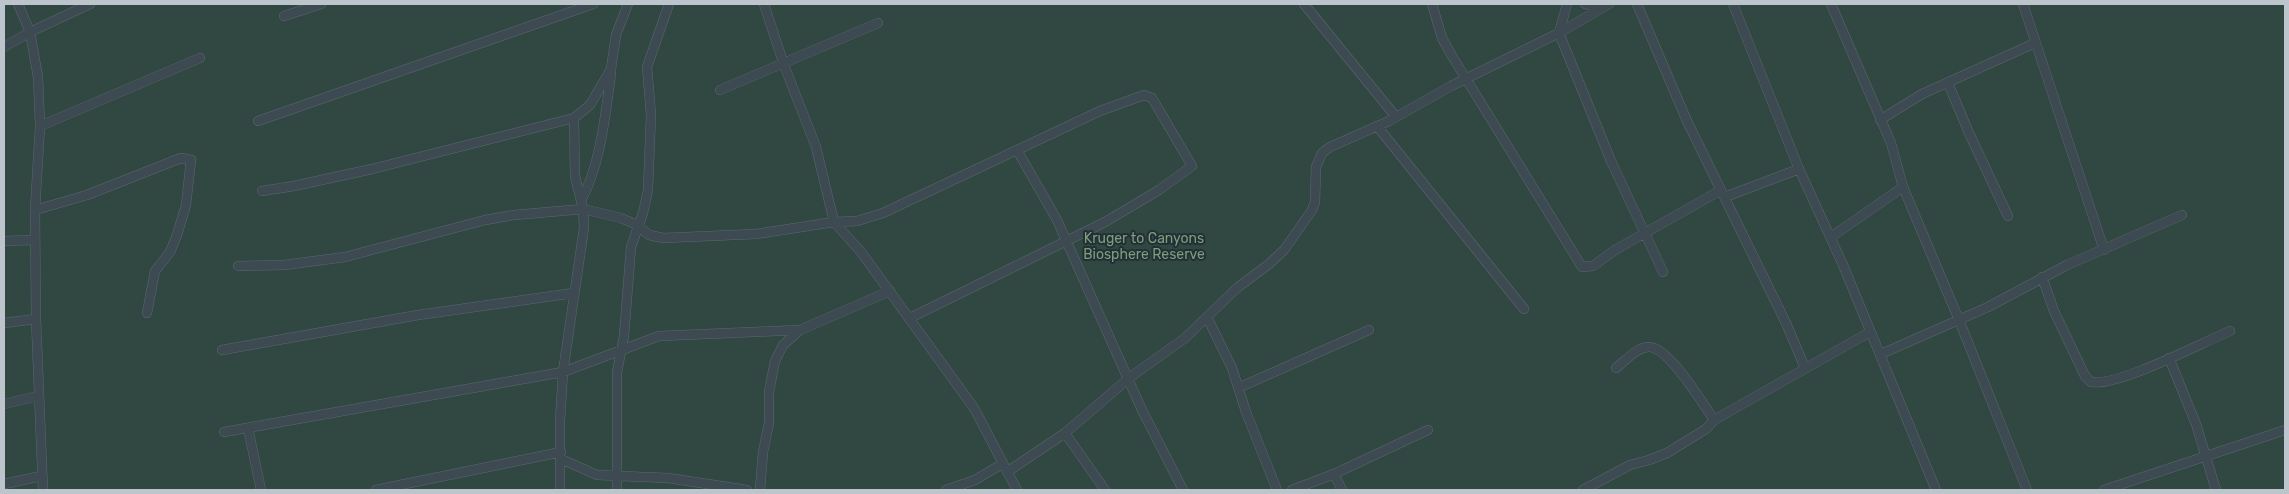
<!DOCTYPE html>
<html>
<head>
<meta charset="utf-8">
<style>
  body { margin:0 }
  #map { position:relative; width:2289px; height:494px; overflow:hidden; background:#2a3941; font-family:Rubik,sans-serif }
  canvas { display:block }
  .frame { position:absolute; inset:0; border:5px solid #bbc5cb; pointer-events:none }
</style>
</head>
<body>
<div id="map">
<canvas width="2289" height="494"></canvas>
<div class="frame"></div>
</div>
<script>
const g = document.querySelector('canvas').getContext('2d');
g.lineJoin = 'round';
function fillPath(path, color) { g.fillStyle = color; g.fill(path, 'evenodd'); }
function trace(path, color, width, dash) { g.strokeStyle = color; g.lineWidth = width; g.lineCap = dash ? 'butt' : 'round'; g.setLineDash(dash || []); g.stroke(path); }
function write(font, color, halo, rows, align = 'center') {
  g.font = font + ' Rubik,sans-serif'; g.lineWidth = 4; g.setLineDash([]); g.textBaseline = 'middle'; g.strokeStyle = halo; g.fillStyle = color; for (const [text, x, y, turn = 0] of rows) {
    g.save(); g.translate(x, y); g.rotate((+turn || 0) * Math.PI / 180); g.textAlign = isNaN(turn) ? turn : align; if (halo) g.strokeText(text, 0, 0); g.fillText(text, 0, 0); g.restore();
  }
}
fillPath(new Path2D(`
  M4,4H2285V490H4Z`), '#304742');
const minor = new Path2D(`
  M18,4L30,32L38,77L40,126L35,210L36,319L43,490
  M764,4L784,65L816,147L834,222L861,252L974,408L1017,490
  M1304,4L1396,117
  M1432,4L1442,38L1452,56L1582,267L1593,266L1615,250L1721,190
  M1567,4L1559,33L1611,161L1663,272
  M1585,4L1598,8
  M1637,4L1687,121L1786,323L1805,368
  M1733,4L1799,169L1843,265L1936,490
  M1831,4L1891,143L1903,187L1959,320L2027,490
  M2023,4L2104,250
  M284,16L321,4
  M4,47L30,32L90,4
  M1948,83L1969,133L2008,216
  M720,90L878,23
  M1880,120L1922,94L2035,43
  M258,121L593,4
  M40,126L200,58
  M1377,126L1524,309
  M1017,150L1057,220L1142,410L1183,490
  M262,191L294,186L372,169L574,118L590,105L611,69L616,35L628,4
  M1725,197L1799,169
  M581,201C601,163 605,116 611,74
  M35,210L87,195L181,158L191,160L186,205L177,235L170,252L155,271L147,313
  M1831,237L1903,187
  M4,241L35,240
  M238,266L284,265L345,257L485,220L514,215L583,209L621,218L637,225L649,235L663,238L756,234L834,222L857,221L883,213L1100,111L1144,95L1152,98L1192,166L1159,190L1105,222L910,318
  M2042,277L2054,311L2085,376L2091,382C2118,387 2201,343 2230,331
  M1207,317L1232,368L1246,412L1277,490
  M4,323L36,319
  M222,350L418,315L574,293
  M1881,354L1988,307L2067,265L2182,215
  M2169,358L2196,424L2216,490
  M1616,368C1625,361 1636,348 1648,347C1668,345 1703,404 1714,420
  M1238,388L1369,330
  M4,404L38,396
  M248,428L261,490
  M224,432L563,372L659,336L800,330
  M1065,433L1105,490
  M561,459L597,475L668,478L747,490
  M1007,472L1065,433L1129,378L1185,338L1237,288L1269,264L1284,250L1312,210L1315,202L1316,167L1322,153L1330,147L1389,121L1451,86L1559,33L1609,4
  M1334,474L1342,490
  M4,484L41,476
  M376,490L561,452
  M560,490V421L563,372L584,228L583,209L575,176L574,118
  M617,490V372L624,336L631,247L643,213L648,190L651,114L647,67L669,4
  M760,490L763,452L769,423V392L775,361L783,345L800,330L890,291
  M946,490L975,480L1002,464
  M1292,490L1334,474L1428,430
  M1583,490L1630,465L1649,460L1667,453L1706,429L1714,420L1870,332
  M2104,490L2285,430`);
trace(minor, '#5c686e', 10);
trace(minor, '#3e4a51', 9);
write('14px', '#7d9e7c', '#233036', [
  ["Kruger to Canyons",1144,239],
  ["Biosphere Reserve",1144,255]
]);
</script>
</body>
</html>
